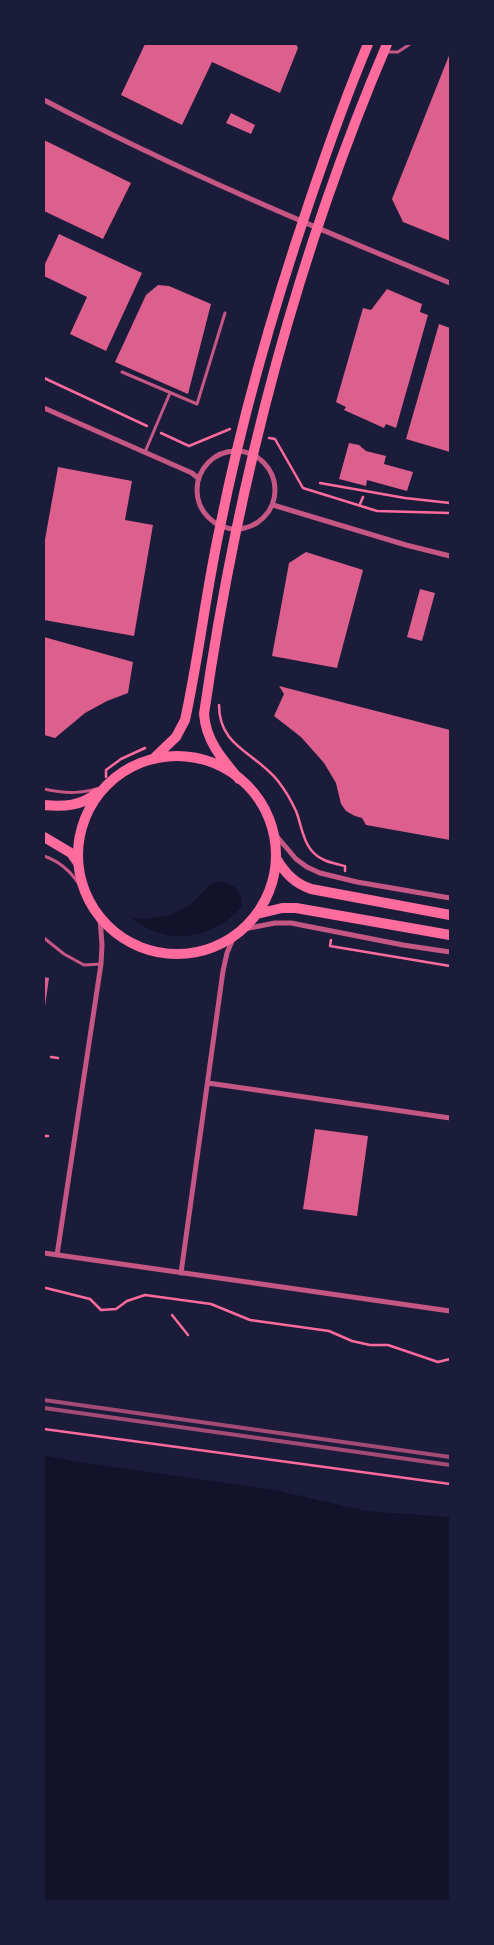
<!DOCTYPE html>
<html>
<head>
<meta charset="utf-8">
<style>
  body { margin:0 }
  #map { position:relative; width:494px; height:1945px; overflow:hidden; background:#1b1b3a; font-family:Inter,sans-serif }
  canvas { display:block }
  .frame { position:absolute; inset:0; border:45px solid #1b1b3a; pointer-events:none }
</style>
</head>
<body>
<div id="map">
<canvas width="494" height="1945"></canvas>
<div class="frame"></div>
</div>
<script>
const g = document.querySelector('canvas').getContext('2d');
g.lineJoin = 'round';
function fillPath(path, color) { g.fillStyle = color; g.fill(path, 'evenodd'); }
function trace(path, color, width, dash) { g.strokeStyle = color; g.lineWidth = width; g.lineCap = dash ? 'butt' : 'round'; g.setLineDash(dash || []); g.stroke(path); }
fillPath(new Path2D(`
  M221,881C235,885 244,893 241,908C209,941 167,946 130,917L146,919L170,915L190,905L212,883Z
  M44,1455L79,1462L275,1490L367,1511L450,1517V1901H44Z`), '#12122b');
fillPath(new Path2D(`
  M44,1452L80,1460L276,1487L367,1509L450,1514V1517L367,1511L275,1490L79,1462L44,1455Z`), '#1b1b3a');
fillPath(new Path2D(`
  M145,44H296L298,48L280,93L212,62L182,125L121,95Z
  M450,53V241L403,222L392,199Z
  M231,113L255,125L251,134L226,123Z
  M44,140L131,183L103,239L44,211Z
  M59,234L142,273L106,351L70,334L87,297L44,276V266Z
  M158,285L169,286L211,304L188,394L115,362L146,295Z
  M387,289L422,304L420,312L428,315L396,428L386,424L384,428L344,410L346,407L336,402L363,308L371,310Z
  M439,324L450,328V452L406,439Z
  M349,443L359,445L366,451L386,456L384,464L413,472L407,491L367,480L366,486L339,479Z
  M58,467L132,481L125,520L153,525L134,636L44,620V545Z
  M306,552L363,570L337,668L272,656L289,563Z
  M420,589L435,593L422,641L407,637Z
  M44,637L133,662L128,693L107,701L85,713L55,738L44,735Z
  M279,686L450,730V840L366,825L362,818L355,816L346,811L341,804L336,783L324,763L301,737L274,716L284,694Z
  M44,977L49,978L45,1006H44Z
  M315,1129L368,1136L357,1216L303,1209Z`), '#dd5f8e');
trace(new Path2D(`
  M44,378L147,426
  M161,433L189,446L230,429
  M269,438L275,439L303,488L377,511L450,513
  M320,483L405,498L450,503
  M360,504L363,497
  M219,705C219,747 255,752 278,781C285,790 291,800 296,811C301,823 302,839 311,850C320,861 332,863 345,866V871
  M106,777V770L121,759L145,748
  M331,940L330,946L450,966
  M51,1057L58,1058
  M44,1136H48
  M46,1288L90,1299L101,1310L116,1309L127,1301L145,1295L211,1304L250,1320L329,1331L352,1341L370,1345H388L438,1362L450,1359
  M172,1315L188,1335
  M44,1429L450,1484`), '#ff6b9d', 2.5);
trace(new Path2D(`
  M387,52H398L410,44
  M122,372L197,404L225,313
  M145,452L170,393
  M44,789C66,794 84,794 106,786
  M44,856C65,863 76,878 87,896
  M44,938L64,954L84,965L101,964`), '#c65784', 3);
trace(new Path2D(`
  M44,100C175,169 313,227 450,283
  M44,408L192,473L199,479
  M197 490a39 39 0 1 1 78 0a39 39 0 1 1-78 0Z
  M273,505L406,545L450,556
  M273,832L296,859L307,867L320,873L357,882L450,898
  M244,929L275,923H291L403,945L450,952
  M208,1083L450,1118
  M44,1253L450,1311
  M57,1255L101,964L102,945L100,918
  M181,1273L223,971L227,953L234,936`), '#c65784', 5);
trace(new Path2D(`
  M78 855a99 99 0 1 1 198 0a99 99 0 1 1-198 0Z
  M153,759L176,737L185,720C199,656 206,591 220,527C242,417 273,309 309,203C327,150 346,96 368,44
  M239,779C222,759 206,741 204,714C237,485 296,257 387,44
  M44,805C64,807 81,806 97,793
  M44,837L71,853L78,863
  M276,858C285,873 294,883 311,889L450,915
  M257,914L282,908H296L450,935`), '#ff6b9d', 10);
trace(new Path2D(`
  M44,1400L450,1457
  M44,1408L450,1465`), '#a44b75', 4);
</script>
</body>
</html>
